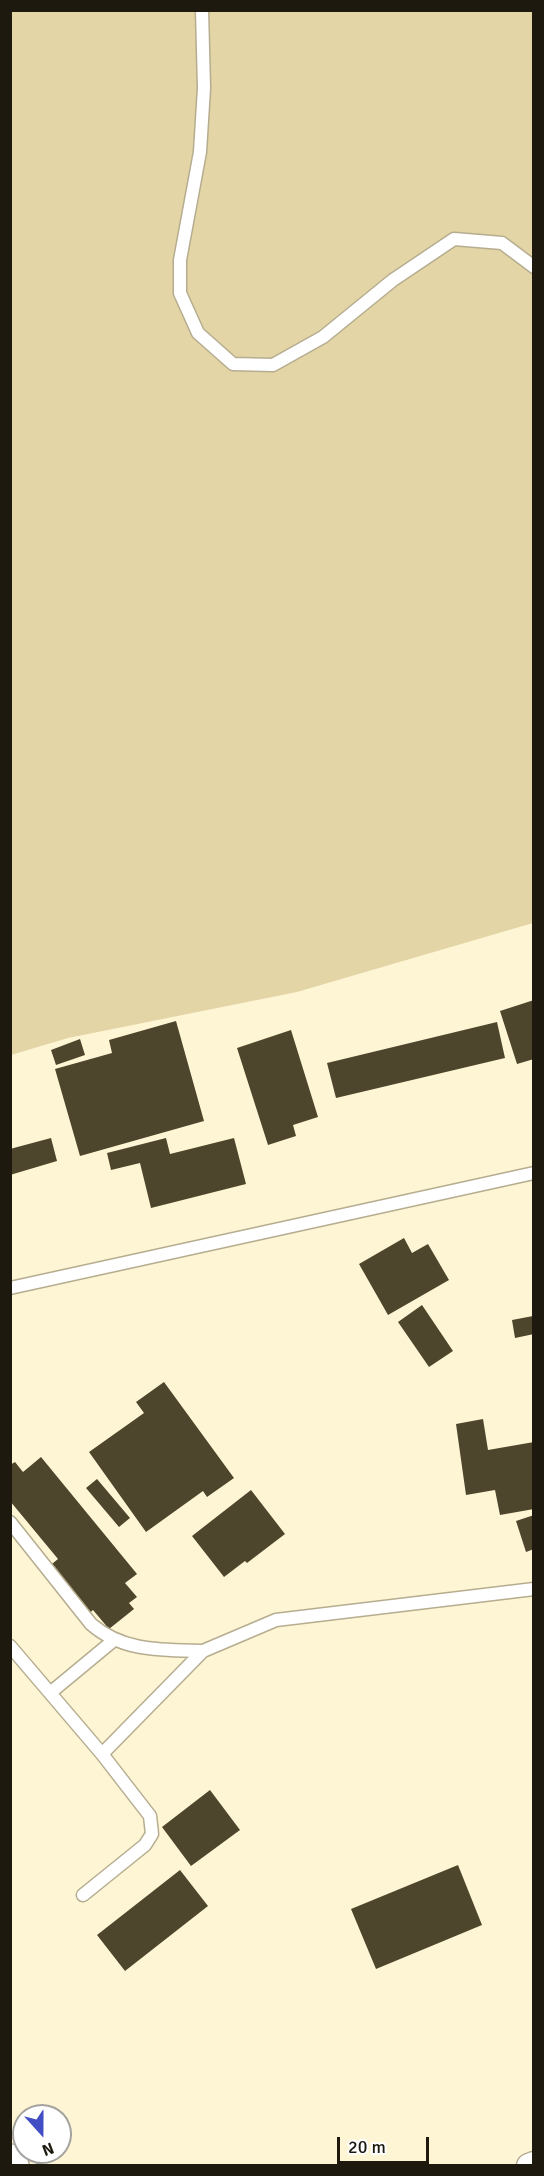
<!DOCTYPE html>
<html>
<head>
<meta charset="utf-8">
<style>
  body { margin:0 }
  #map { position:relative; width:544px; height:2176px; overflow:hidden; background:#fef5d5; font-family:Signika,sans-serif }
  canvas { display:block }
  .frame { position:absolute; inset:0; border:12px solid #1d190e; pointer-events:none }
  .north { position:absolute; left:12px; top:2104px; width:60px; height:60px; box-sizing:border-box; background:#fff; border:2px solid #a5a39f; border-radius:50%; rotate:159deg; font-size:16px; font-weight:700; line-height:24px; text-align:center; color:#1d190e }
  .north::after { content:''; display:block; margin:auto; width:21px; height:27px; background:#424ec3; clip-path:polygon(50% 0,100% 100%,50% 72%,0 100%) }
  .scale { position:absolute; left:337px; top:2137px; width:92px; height:27px; box-sizing:border-box; border:3px solid #1d190e; border-top:0; padding-left:8px; font-size:18px; line-height:21px; white-space:nowrap; color:#1d190e; -webkit-text-stroke:4px #fff; paint-order:stroke }
</style>
</head>
<body>
<div id="map">
<canvas width="544" height="2176"></canvas>
<div class="frame"></div>
<div class="north">N</div>
<div class="scale">20 m</div>
</div>
<script>
const g = document.querySelector('canvas').getContext('2d');
g.lineJoin = 'round';
function fillPath(path, color) { g.fillStyle = color; g.fill(path, 'evenodd'); }
function trace(path, color, width, dash) { g.strokeStyle = color; g.lineWidth = width; g.lineCap = dash ? 'butt' : 'round'; g.setLineDash(dash || []); g.stroke(path); }
fillPath(new Path2D(`
  M11,11H533V923L297,992L68,1038L11,1055Z`), '#e3d5a6');
fillPath(new Path2D(`
  M534,1000V1059L517,1064L500,1011Z
  M176,1021L204,1121L80,1156L55,1069L112,1053L109,1040Z
  M497,1022L505,1058L336,1098L327,1063Z
  M291,1030L318,1117L293,1125L296,1136L268,1145L237,1048Z
  M80,1039L85,1055L56,1065L51,1050Z
  M51,1138L57,1161L10,1175V1149Z
  M166,1138L170,1154L234,1138L246,1184L151,1208L140,1163L111,1170L107,1153Z
  M404,1238L412,1253L428,1244L449,1280L388,1315L359,1264Z
  M422,1305L453,1351L429,1367L398,1322Z
  M533,1316L534,1334L515,1338L512,1320Z
  M164,1382L234,1478L207,1497L203,1491L146,1532L89,1452L144,1413L136,1402Z
  M483,1419L488,1450L534,1442V1509L500,1515L495,1490L466,1495L456,1424Z
  M41,1457L137,1574L125,1583L137,1597L129,1603L134,1609L109,1629L93,1610L86,1616L47,1568L58,1559L10,1501V1465L15,1462L23,1472Z
  M97,1479L130,1518L119,1527L86,1488Z
  M251,1490L285,1534L247,1563L245,1561L224,1577L192,1536Z
  M534,1515V1549L526,1552L516,1521Z
  M210,1790L240,1830L191,1866L162,1827Z
  M458,1865L482,1925L376,1969L351,1909Z
  M180,1870L208,1906L125,1971L97,1935Z`), '#4e462c');
const service = new Path2D(`
  M202,10L204,88L200,152L180,260V293L198,333L233,364L273,365L323,337L393,280L454,239L502,243L534,267
  M10,1288L534,1173
  M10,1522L91,1624C123,1652 162,1650 203,1651
  M10,1646L102,1754L203,1651L276,1620L534,1589
  M50,1693L114,1640
  M83,1895L145,1845L152,1834L150,1816L102,1754`);
const minor = new Path2D(`
  M529,2166L534,2164`);
const trunk = new Path2D(`
  M10,2161L12,2166`);
trace(service, '#b6ad90', 15);
trace(minor, '#b6ad90', 27);
trace(trunk, '#b6ad90', 36);
trace(service, '#fff', 12);
trace(minor, '#fff', 24);
trace(trunk, '#fff', 33);
</script>
</body>
</html>
